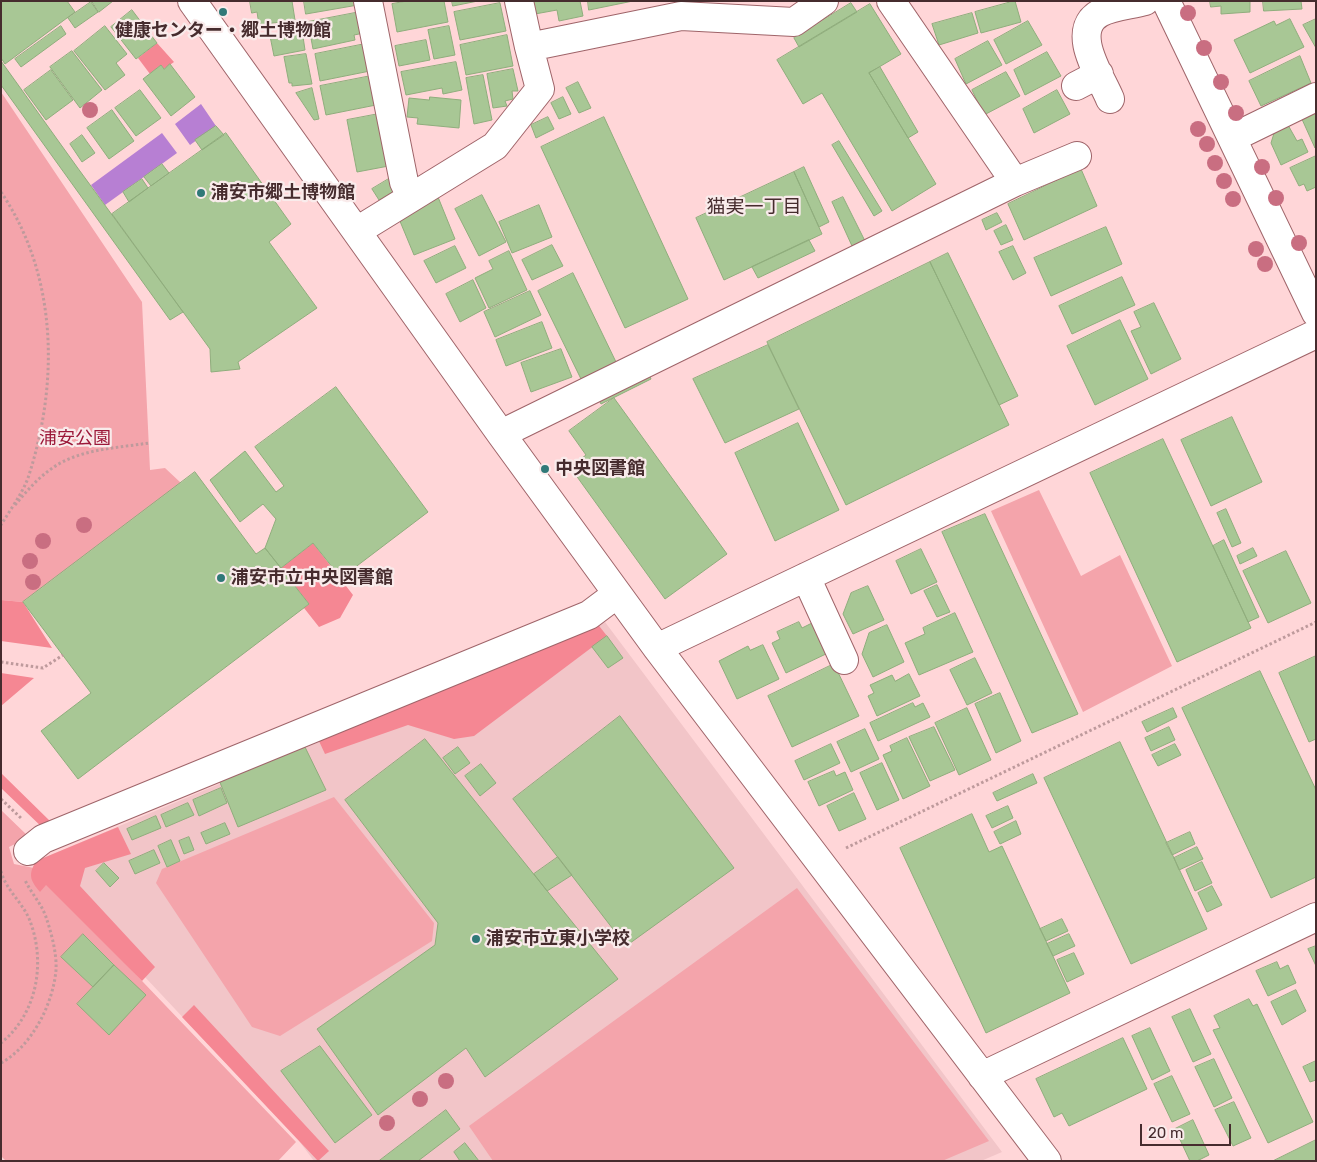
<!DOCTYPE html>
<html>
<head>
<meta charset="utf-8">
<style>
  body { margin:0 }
  #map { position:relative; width:1317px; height:1162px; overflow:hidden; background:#ffd6d8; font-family:Rubik,sans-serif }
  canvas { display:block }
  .frame { position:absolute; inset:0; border:2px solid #462c2e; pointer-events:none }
  .scale { position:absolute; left:1140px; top:1124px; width:91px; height:22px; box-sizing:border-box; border:2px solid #462c2e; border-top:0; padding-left:6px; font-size:15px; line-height:18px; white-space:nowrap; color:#462c2e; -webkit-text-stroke:4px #f9ebeb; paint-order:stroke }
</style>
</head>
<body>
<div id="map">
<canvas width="1317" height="1162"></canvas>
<div class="frame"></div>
<div class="scale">20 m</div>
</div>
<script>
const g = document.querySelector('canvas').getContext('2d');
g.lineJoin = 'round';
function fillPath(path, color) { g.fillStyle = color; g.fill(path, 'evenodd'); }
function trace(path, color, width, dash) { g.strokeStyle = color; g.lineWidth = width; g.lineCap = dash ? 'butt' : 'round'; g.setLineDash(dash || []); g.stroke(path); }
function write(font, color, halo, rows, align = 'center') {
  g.font = font + ' Rubik,"Noto Sans JP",sans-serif'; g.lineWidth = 4.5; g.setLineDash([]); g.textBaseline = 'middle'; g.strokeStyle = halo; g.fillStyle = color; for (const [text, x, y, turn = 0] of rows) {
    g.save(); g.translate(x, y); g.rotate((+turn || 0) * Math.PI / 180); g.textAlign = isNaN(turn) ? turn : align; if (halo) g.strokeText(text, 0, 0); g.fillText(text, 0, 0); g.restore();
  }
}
fillPath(new Path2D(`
  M605,622L1002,1152L981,1161H314L299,1141L36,861Z`), '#f2c5c8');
fillPath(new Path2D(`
  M1,92L142,302L150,470L165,468L181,483L23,602L1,600Z
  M1039,490L1081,576L1120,555L1172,666L1083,712L991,511Z
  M334,797L434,923L432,941L280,1036L252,1027L156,883L162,869Z
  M1,810L29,837L9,847L14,864L34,868L296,1142L278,1161H6L1,1156Z
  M797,888L989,1141L942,1161H493L469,1126Z`), '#f4a4ab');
fillPath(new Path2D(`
  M157,43L174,62L164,69L161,65L150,74L138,58Z
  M313,543L353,595L340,618L319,627L304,608L309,604L281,568Z
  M1,600L23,602L52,648L1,641Z
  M596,622L607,636L474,736L454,739L408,725L325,754L318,739Z
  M1,673L34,678L1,706Z
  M1,773L52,823L45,830L1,788Z
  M118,827L131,854L85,868L80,886L155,967L142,981L46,885L40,892C30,880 28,875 36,861Z
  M194,1005L329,1151L318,1161L182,1017Z`), '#f58793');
fillPath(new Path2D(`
  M201,104L216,126L190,145L175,124Z
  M162,133L177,153L105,205L91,185Z`), '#b77fd3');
const building = new Path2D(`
  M1,1H67L75,12L5,64L1,58Z
  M92,1H113L99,12Z
  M250,1H292L295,20L259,25L257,12L252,13Z
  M304,1H357L358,5L306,14Z
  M407,1H444L448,22L397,32L392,4Z
  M452,1H478L453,6Z
  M533,1H580L583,16L559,21L557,10L535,14Z
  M588,1H633L589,10Z
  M1015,1L1021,22L981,33L975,12Z
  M1210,1H1250V12L1221,14V6L1211,7Z
  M1263,1H1301L1302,9L1264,11Z
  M91,2L98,12L75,28L68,18Z
  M500,3L506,31L460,40L454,12Z
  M851,3L857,12L799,47L794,38Z
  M870,4L901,54L869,73L936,184L892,211L822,93L803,104L777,60Z
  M132,10L157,43L136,59L111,27Z
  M360,12L364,33L354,35L355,40L313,49L308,22Z
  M972,13L978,33L939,45L932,24Z
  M1290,19L1304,47L1250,73L1234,40L1274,21L1276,25Z
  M1316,19V48L1303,25Z
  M1028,21L1042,45L1006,64L994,40Z
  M61,26L66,34L21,67L15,59Z
  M105,26L127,54L116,63L125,75L105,90L74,51Z
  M449,26L455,55L434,59L428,30Z
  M302,30L305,50L274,56L270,36Z
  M507,35L513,66L466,75L460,45Z
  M426,40L430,60L399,66L395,46Z
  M988,41L1002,65L966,84L955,59Z
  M365,44L370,71L320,81L315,54Z
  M72,51L102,90L80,108L50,67Z
  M1047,52L1061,76L1025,95L1014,70Z
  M306,54L312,84L292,86V83H289L284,57Z
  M1300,56L1311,83L1261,106L1249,81Z
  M1,61L77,167L183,312L170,320L1,85Z
  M456,62L462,90L443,94L442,88L406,95L401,72Z
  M170,64L195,97L171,116L143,79L161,65L164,69Z
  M880,67L918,132L908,138L869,73Z
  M513,69L518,91H512L513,99L505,101L507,106L493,108L487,74Z
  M51,70L73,100L46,120L24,90Z
  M1006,72L1020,96L984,115L972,90Z
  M376,75L381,104L326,115L320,86Z
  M483,75L492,120L474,124L466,78Z
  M578,82L591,108L579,113L566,88Z
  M312,88L319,119L314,120L296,93Z
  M140,90L161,118L136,136L115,108Z
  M1057,90L1070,114L1034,133L1023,109Z
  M430,97L461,100L459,128L417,124L418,118L407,117L409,98L429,100Z
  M563,97L571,114L559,119L551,103Z
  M112,110L134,141L109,159L87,128Z
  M1314,111L1316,114L1315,148L1301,117Z
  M384,113L394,165L357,172L347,120Z
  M548,117L554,129L536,138L531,125Z
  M604,117L688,299L625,328L541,147Z
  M1288,125L1297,141L1302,139L1308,152L1281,165L1271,143L1275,130Z
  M216,126L224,135L202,150L195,140Z
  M226,133L291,224L269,242L317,308L238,362L240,369L211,372L210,349L112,214Z
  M82,135L95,153L82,162L70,144Z
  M839,141L882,211L874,216L832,145Z
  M1316,156V187L1307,191L1304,184L1299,186L1290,168Z
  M162,164L169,173L151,186L144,177Z
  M804,167L829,222L819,227L794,172Z
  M1081,169L1097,206L1024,240L1008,204Z
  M794,172L822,234L724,280L696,218Z
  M392,177L399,188L379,200L372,189Z
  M142,179L148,188L129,202L123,192Z
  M482,195L506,242L479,256L455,209Z
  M438,197L455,239L414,255L397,214Z
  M843,197L865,241L852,246L832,202Z
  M539,205L552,237L512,253L499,222Z
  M997,213L1002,222L986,230L982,220Z
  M1006,225L1013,240L1001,245L994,231Z
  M1106,227L1122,264L1051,296L1034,258Z
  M809,240L815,251L758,278L752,267Z
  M552,245L563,266L532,280L522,260Z
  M455,246L466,268L436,283L424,261Z
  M1013,246L1026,273L1013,280L999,252Z
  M509,251L527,290L489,308L475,278L493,269L489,261Z
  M948,253L1018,396L999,405L930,262Z
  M930,262L1009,425L846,505L767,342Z
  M573,273L616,362L581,379L538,291Z
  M1122,277L1135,305L1072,334L1059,306Z
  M473,280L486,308L460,322L446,294Z
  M530,291L541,315L495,337L484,312Z
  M1154,303L1181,359L1151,374L1131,331L1141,327L1134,312Z
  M1120,320L1148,379L1095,405L1067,346Z
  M542,322L552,348L506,366L496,340Z
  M768,345L799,409L725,443L693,379Z
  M561,349L572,377L531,392L521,363Z
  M647,370L651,379L601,404L596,394Z
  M336,387L428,512L341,578L313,543L281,568L265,548L276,519L263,504L240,522L210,480L245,451L276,492L284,486L255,447Z
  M614,398L727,554L665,599L570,467L586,455L569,431Z
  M1232,417L1262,482L1211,506L1181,440Z
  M798,423L839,510L775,541L735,453Z
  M1163,439L1251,628L1177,662L1090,473Z
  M195,472L256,554L265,548L309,604L78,779L41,731L91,693L23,602Z
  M1226,509L1241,543L1232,547L1217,513Z
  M985,514L1078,714L1032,733L942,532Z
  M1224,540L1259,617L1248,622L1213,546Z
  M1253,548L1257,556L1240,564L1237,556Z
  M921,549L937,582L911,594L896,561Z
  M1286,551L1311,603L1268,623L1243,571Z
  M937,585L950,612L937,617L924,591Z
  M868,586L884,620L853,634L843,614L851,593Z
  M955,613L973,652L919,675L905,643L925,634L923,628Z
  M799,622L802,628L814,622L828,653L786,673L772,643L780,639L777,632Z
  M887,625L904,662L873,677L862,654L869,633Z
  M607,636L623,658L608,668L592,647Z
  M763,645L779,679L737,699L719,661L748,646L750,650Z
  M1316,656V739L1309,742L1279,673Z
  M975,658L992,693L967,705L950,670Z
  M834,664L859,716L792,747L768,696Z
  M1260,671L1316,790V877L1271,898L1182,708Z
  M909,674L920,696L877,716L868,696L874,693L870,685L892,675L895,681Z
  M1000,693L1021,741L996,753L975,704Z
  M913,703L915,707L923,703L930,717L878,741L870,723Z
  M967,708L991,760L959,775L935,723Z
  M1173,708L1177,717L1147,732L1142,722Z
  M620,716L734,868L626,946L513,799Z
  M934,727L955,770L930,781L909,737Z
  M1169,727L1175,740L1151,751L1145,738Z
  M865,729L879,759L851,772L837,742Z
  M907,738L930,786L903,799L883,755L892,751L890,746Z
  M425,739L618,979L485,1077L466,1048L378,1115L317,1029L435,945L438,923L345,800Z
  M1120,742L1207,929L1131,964L1044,778Z
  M831,744L840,763L804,780L795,761Z
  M1175,744L1181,755L1158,766L1152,755Z
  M304,745L326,790L238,827L219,780Z
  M458,747L470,763L455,774L443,758Z
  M882,763L899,800L877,810L860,773Z
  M481,764L496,783L480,796L465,776Z
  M834,771L836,776L845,772L853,790L819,806L808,782Z
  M1033,774L1037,783L997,801L993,793Z
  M221,788L227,803L199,816L193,800Z
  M854,793L866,819L839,831L827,806Z
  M188,803L194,815L166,827L161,815Z
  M1008,806L1013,818L992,828L986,816Z
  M972,814L989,852L1002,846L1070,993L986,1033L900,848Z
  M156,816L161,828L132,840L127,829Z
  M1016,821L1021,834L1000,844L994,832Z
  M225,823L230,834L206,844L201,833Z
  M1190,832L1195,844L1172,855L1166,843Z
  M189,837L194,850L184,854L179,841Z
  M171,840L180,861L167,867L158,846Z
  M1197,847L1203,859L1179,870L1174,858Z
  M154,850L160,863L135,874L129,861Z
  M558,857L572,875L547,891L534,874Z
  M1202,862L1212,883L1195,891L1186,870Z
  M104,863L119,878L110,887L96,871Z
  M1212,886L1222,905L1207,912L1198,893Z
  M1062,919L1068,931L1046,941L1040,929Z
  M83,934L114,965L93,987L61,957Z
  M1069,934L1075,946L1053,956L1047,944Z
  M1316,946V966L1308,949Z
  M1074,953L1084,974L1067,982L1057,960Z
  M1277,962L1280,969L1288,965L1296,983L1268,996L1256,971Z
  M114,965L146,995L109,1035L77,1004Z
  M1296,990L1306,1011L1282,1025L1271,1002Z
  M1249,999L1253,1006L1257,1004L1313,1122L1268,1143L1213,1030L1220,1028L1214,1016Z
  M1190,1009L1211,1054L1193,1062L1172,1017Z
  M1150,1028L1170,1071L1152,1080L1132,1036Z
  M1123,1038L1147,1089L1069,1126L1062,1113L1054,1117L1036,1079Z
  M320,1046L372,1115L335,1143L281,1071Z
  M1214,1059L1232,1098L1214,1107L1195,1067Z
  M1316,1061V1080L1310,1082L1303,1067Z
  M1172,1076L1190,1114L1172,1122L1154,1084Z
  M1234,1102L1251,1138L1233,1146L1215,1110Z
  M446,1110L460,1129L418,1161H379Z
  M1193,1120L1209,1155L1197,1161H1190L1175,1129Z
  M1316,1140V1161H1273Z
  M465,1143L479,1161H460L454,1152Z`);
fillPath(building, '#a8c795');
trace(building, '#8fad7c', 1);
const minor = new Path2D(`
  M192,1L501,434L657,648L1047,1161
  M368,1L404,182L411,197
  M519,1L529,47
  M891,1L1015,182L1077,156
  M1166,1L1316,313
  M1076,86L1099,74
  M1110,99C1100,75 1069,31 1100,13C1112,6 1131,5 1145,1
  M1232,138L1316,97
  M357,231L495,146L540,89L529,47L681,16L794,22L824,1
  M501,434L1015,182
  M806,577L844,660
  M657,648L1316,334
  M28,851L43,839L589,615L617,594
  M982,1076L1316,917`);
trace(minor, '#9f6469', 30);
trace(new Path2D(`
  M1,192C58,276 59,384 28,478C22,494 10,510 1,525
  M15,505C26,492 37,479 51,469C78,449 117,448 149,443
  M1,662L43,668L63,655
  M1,799L22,819
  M846,848L1316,622
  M1,871C5,889 24,904 30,921C46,963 37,1014 1,1043
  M1,1063C32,1046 53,1004 56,970C57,953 51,932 46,917C41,903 31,893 25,880`), '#be9a9c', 3, [2.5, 2.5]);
trace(minor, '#fff', 28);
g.fillStyle = '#c96e81';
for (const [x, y] of [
  [1188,13],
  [1204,48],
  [1221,82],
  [90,110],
  [1236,113],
  [1198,129],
  [1207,144],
  [1215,163],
  [1262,167],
  [1224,181],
  [1276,198],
  [1233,199],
  [1299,243],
  [1256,249],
  [1265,264],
  [84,525],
  [43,541],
  [30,561],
  [33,582],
  [446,1081],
  [420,1099],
  [387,1123]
]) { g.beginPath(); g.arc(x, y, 8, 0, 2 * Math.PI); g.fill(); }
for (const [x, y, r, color] of [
  [223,12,5,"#307978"],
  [201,193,5,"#307978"],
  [545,469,5,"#307978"],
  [221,578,5,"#307978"],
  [476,939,5,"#307978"]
]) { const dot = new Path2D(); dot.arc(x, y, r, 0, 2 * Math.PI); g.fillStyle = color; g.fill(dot); trace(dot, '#f9ebeb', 2); }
write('bold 18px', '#462c2e', '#f9ebeb', [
  ["健康センター・郷土博物館",223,31,"center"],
  ["浦安市郷土博物館",211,193],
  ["中央図書館",555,469],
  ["浦安市立中央図書館",231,578],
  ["浦安市立東小学校",486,939]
], 'left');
write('18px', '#9c193a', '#f9ebeb', [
  ["浦安公園",75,439]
]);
write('19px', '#462c2e', '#f9ebeb', [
  ["猫実一丁目",754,208]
]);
</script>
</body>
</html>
